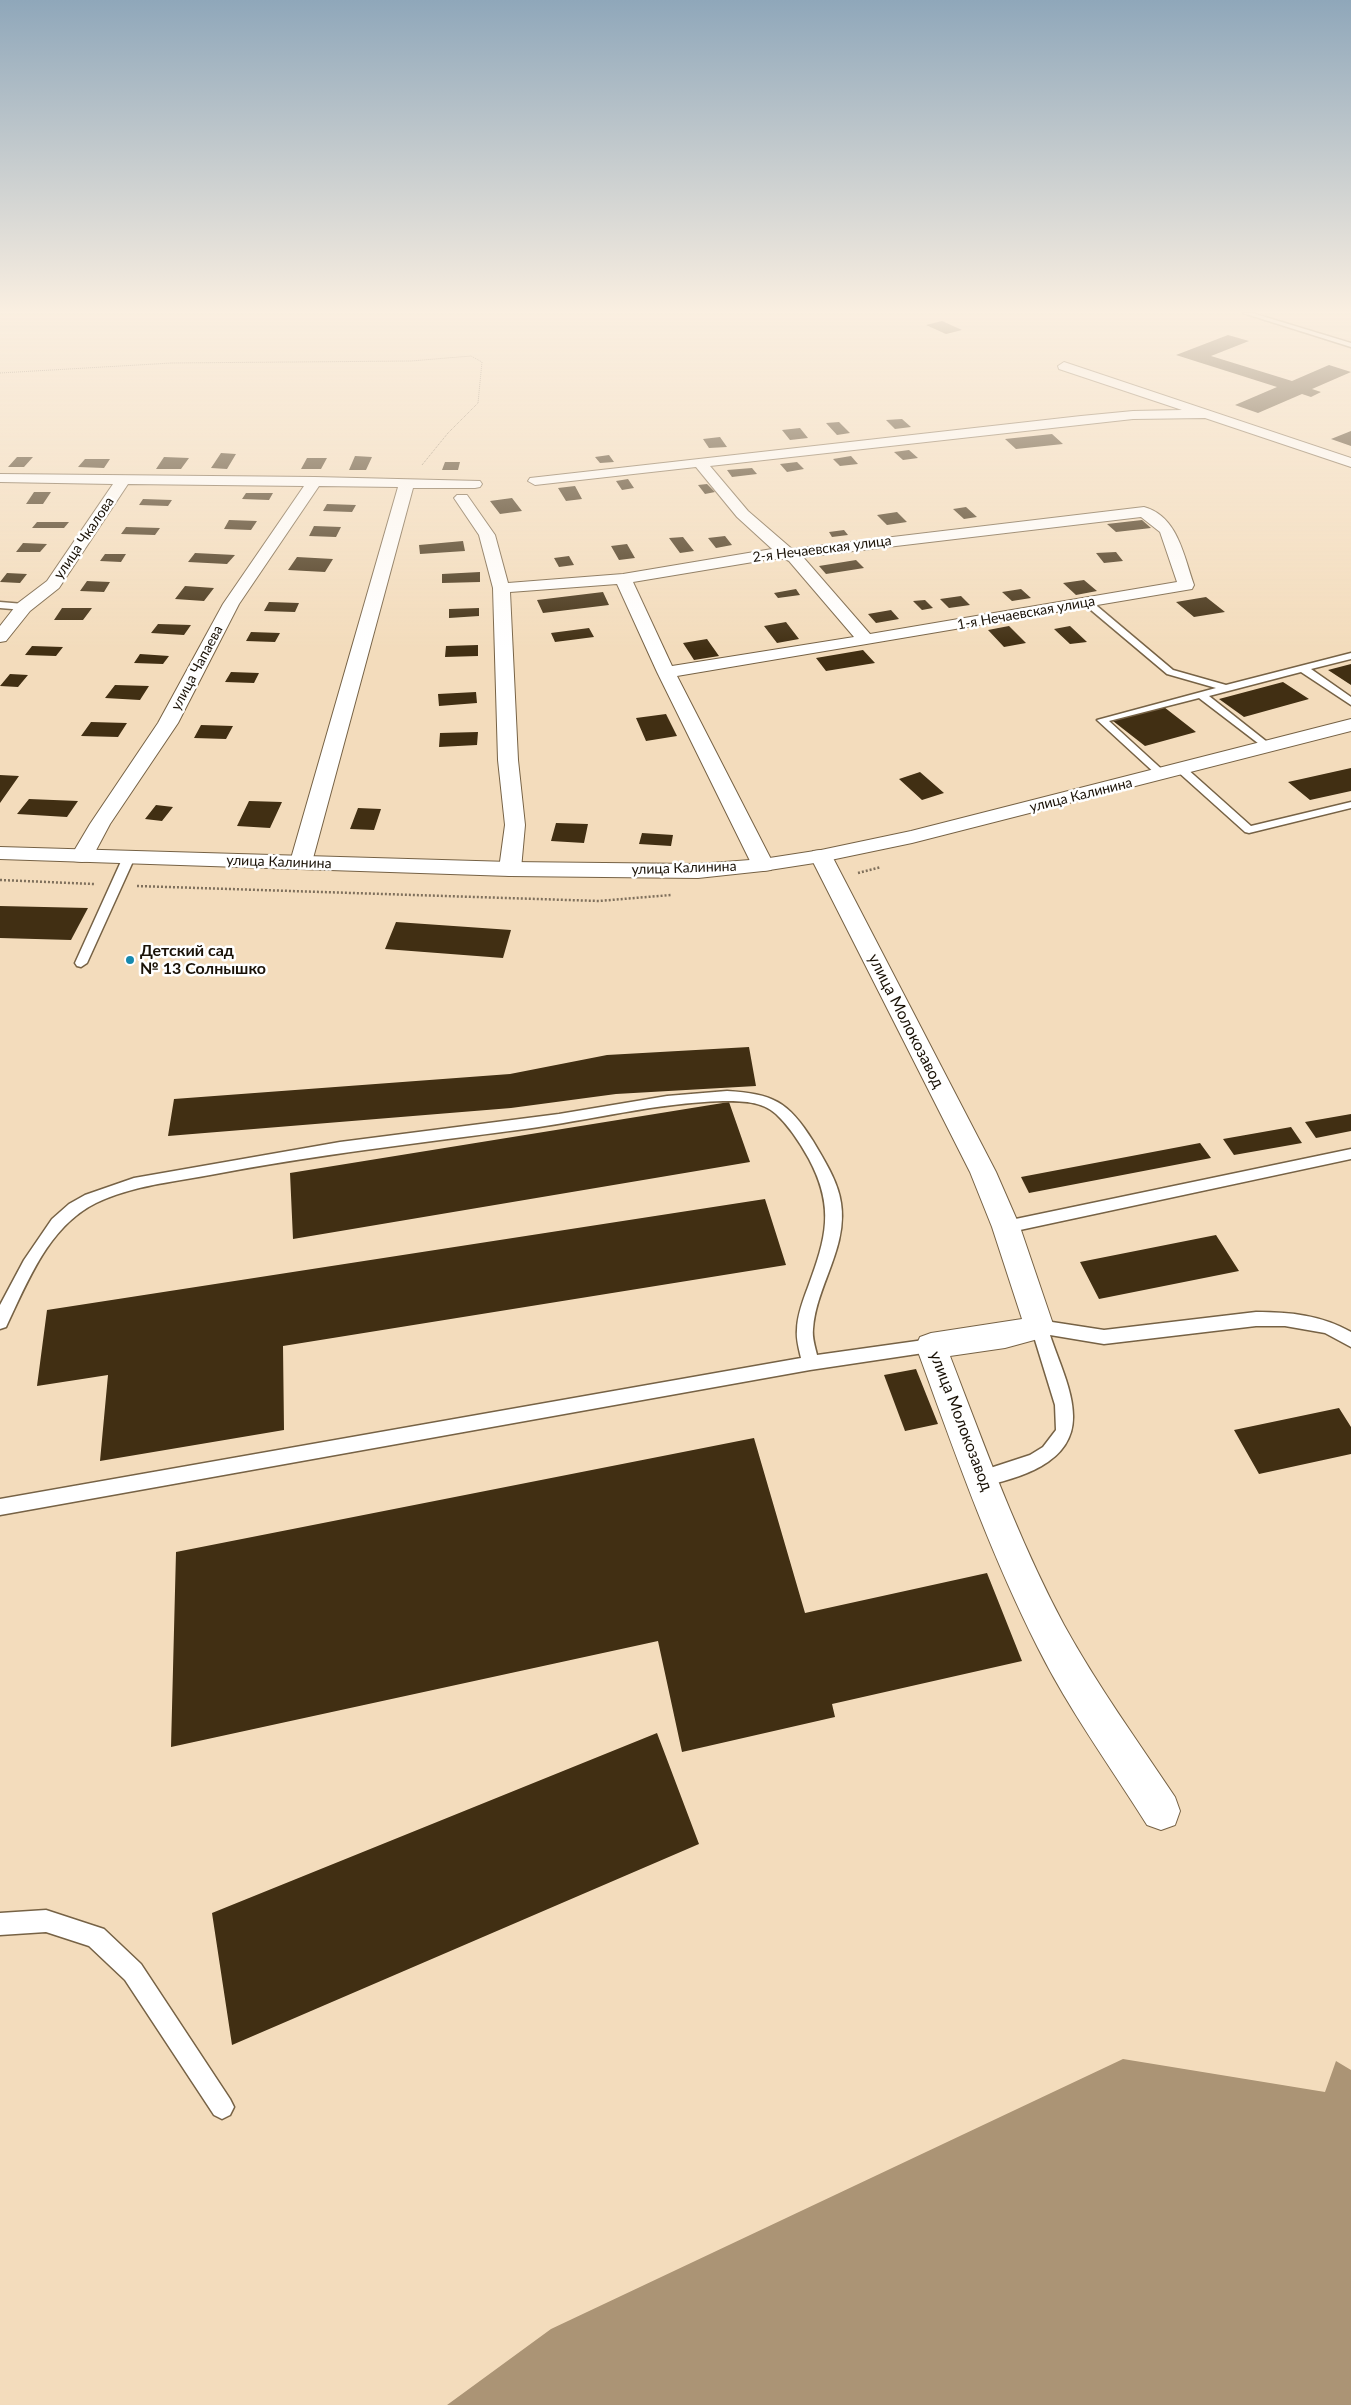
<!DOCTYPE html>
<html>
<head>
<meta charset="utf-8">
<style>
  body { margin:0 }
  canvas { display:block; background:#f3dcbc }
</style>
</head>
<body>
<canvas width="1351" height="2405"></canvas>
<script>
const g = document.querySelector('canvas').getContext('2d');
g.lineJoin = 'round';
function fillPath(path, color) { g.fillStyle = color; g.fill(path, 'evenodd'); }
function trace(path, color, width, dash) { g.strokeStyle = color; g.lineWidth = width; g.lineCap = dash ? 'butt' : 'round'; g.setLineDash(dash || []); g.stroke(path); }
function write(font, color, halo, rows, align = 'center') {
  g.font = font + ' Lato,sans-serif'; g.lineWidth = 5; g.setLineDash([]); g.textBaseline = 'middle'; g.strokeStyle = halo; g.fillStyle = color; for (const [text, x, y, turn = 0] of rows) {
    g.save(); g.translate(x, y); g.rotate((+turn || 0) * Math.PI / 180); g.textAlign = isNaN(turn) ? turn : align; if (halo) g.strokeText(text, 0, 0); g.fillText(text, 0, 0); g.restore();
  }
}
fillPath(new Path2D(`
  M1123,2059L1325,2092L1336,2061L1351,2070V2405H447L551,2329Z`), '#ab9475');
fillPath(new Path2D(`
  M942,321L962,330L946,334L926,325Z
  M1228,335L1249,341L1211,356L1292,381L1329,365L1351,372L1312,389L1321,392L1311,397L1302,394L1258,413L1235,405L1277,387L1176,355Z
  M902,419L911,427L895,429L886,420Z
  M839,422L850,433L837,435L826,423Z
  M800,428L808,438L790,440L782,430Z
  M1351,431V446L1331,439Z
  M1052,434L1063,444L1016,449L1005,439Z
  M720,437L727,447L709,448L703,439Z
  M909,450L918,458L903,460L894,452Z
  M221,453L236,454L227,469L211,468Z
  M609,455L614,462L600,463L595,457Z
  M355,456L372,457L366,470H349Z
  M851,456L858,464L840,466L833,459Z
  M17,457H33L24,467H8Z
  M164,457L189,458L181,469H156Z
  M307,458H327L321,469H301Z
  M85,459H110L104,468L78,467Z
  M445,462H460L458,470H442Z
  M797,462L804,469L787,472L780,464Z
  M752,468L757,474L732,477L727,470Z
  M628,479L634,488L622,490L616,481Z
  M707,484L715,492L705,494L698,485Z
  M575,486L582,499L566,501L558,488Z
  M34,492H51L43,504H26Z
  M246,493H273L269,500L242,499Z
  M512,498L522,511L500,514L490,501Z
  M143,499L172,500L168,506L139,505Z
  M327,504L356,505L352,512L323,511Z
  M966,507L977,517L964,519L953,509Z
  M897,512L907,522L887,525L877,515Z
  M229,520L257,521L251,530L224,529Z
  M1142,520L1151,528L1116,532L1107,524Z
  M37,522H69L64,528H32Z
  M314,526L341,527L336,537L309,536Z
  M126,527L160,528L155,535L121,534Z
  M844,530L848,535L832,537L829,532Z
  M725,536L732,545L716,548L708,538Z
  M683,537L694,551L680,553L669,538Z
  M463,541L465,551L420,554L419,545Z
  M23,543L47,544L40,552H16Z
  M627,544L635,558L619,560L611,546Z
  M1116,552L1123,561L1104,563L1096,553Z
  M195,553L235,555L227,564L188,562Z
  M105,554H126L121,562L100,561Z
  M569,556L574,565L559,567L554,558Z
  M297,557L333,559L325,572L288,570Z
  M856,560L864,568L826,574L819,566Z
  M480,572V582L442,583V574Z
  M7,573L27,574L20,583L0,582Z
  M1084,580L1097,591L1076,595L1063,583Z
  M87,581L110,582L104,592L80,591Z
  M185,586L214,588L204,601L175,599Z
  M796,589L800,595L778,598L774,593Z
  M1021,589L1031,598L1012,601L1002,592Z
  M603,592L609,605L543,613L537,600Z
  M961,596L970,605L949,608L940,599Z
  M1206,597L1225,612L1194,617L1176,602Z
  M925,600L933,608L922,610L913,601Z
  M269,602L299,603L295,612L264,611Z
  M62,608H92L83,620H54Z
  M479,608V616L449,618V609Z
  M891,610L899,619L876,623L868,614Z
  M786,622L799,639L777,643L764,626Z
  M158,624L191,625L184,635L151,633Z
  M1009,626L1026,643L1004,647L988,630Z
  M1070,626L1087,642L1070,644L1054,629Z
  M589,628L594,637L555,642L551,633Z
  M251,632L280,633L275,642L246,641Z
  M707,639L719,656L694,660L683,643Z
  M478,645V656L445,657L446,646Z
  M32,646L63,647L56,656L25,655Z
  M863,650L875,663L826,671L816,658Z
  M140,654L169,656L163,664L134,663Z
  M1351,664V685L1328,670Z
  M231,672L259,673L254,683L225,682Z
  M10,674L28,675L18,687L0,686Z
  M1283,682L1309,699L1244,717L1219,699Z
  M115,685L149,686L140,700L105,698Z
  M476,692L477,703L439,706L438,694Z
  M1164,707L1196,732L1145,746L1113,721Z
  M666,714L677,736L646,741L636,718Z
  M91,722L127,723L118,737L81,736Z
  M201,725L233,726L226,739L194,738Z
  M478,732L477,745L439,747L440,733Z
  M1351,768V791L1310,800L1288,782Z
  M920,772L944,793L922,800L899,779Z
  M0,775L19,776L0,803Z
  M29,799L78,801L67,817L17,814Z
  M249,801L282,802L270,828L237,826Z
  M156,805L173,807L162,821L145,819Z
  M358,808L381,809L374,830L350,829Z
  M556,823L588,824L584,843L551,841Z
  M642,833L673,835L671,846L639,844Z
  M0,906L88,908L71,940L0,938Z
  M396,922L511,930L503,958L385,949Z
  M749,1047L756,1086L616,1094L511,1108L168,1136L174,1099L510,1074L607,1055Z
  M729,1102L750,1162L293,1239L290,1173Z
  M1351,1114V1131L1316,1138L1305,1122Z
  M1291,1127L1302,1143L1234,1155L1223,1139Z
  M1200,1143L1211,1158L1029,1193L1021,1177Z
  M765,1199L786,1265L283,1346L284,1430L100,1461L108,1375L37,1386L47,1310Z
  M1216,1235L1239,1271L1099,1299L1080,1262Z
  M916,1369L938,1424L905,1431L884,1375Z
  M1339,1408L1351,1427V1454L1259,1474L1234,1430Z
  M754,1438L805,1613L987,1573L1022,1661L832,1704L835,1717L682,1752L658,1641L171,1747L176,1552Z
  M657,1733L699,1844L232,2045L212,1913Z`), '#412f13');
const lane = new Path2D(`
  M1243,313H1252L1351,343V347Z
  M1085,601H1091L1173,670L1226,685L1351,653V659L1311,669L1351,697V705L1301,672L1209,696L1271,745L1272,747L1267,750L1199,698L1109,721L1167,774L1166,776H1158L1097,720L1216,688L1167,674L1085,605Z
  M0,602L24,604L29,607L24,610L0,608Z
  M1181,766L1185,767L1251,826L1351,802V808L1249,833L1245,832L1177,771L1176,769Z
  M129,853L135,857L87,963L81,967L77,966L75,963L123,857Z
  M727,1091C773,1094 788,1101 813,1141C824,1160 838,1181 841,1203C848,1248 816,1286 813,1329C812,1338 815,1346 817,1355L931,1339L937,1341L939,1346L937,1351L810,1370L0,1515V1499L801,1358C799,1349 796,1339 797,1330C797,1316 803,1300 808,1287C826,1238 835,1208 809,1159C800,1143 790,1127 776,1114C762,1101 741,1101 723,1101C656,1103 591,1120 525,1129C419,1143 314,1155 210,1175C172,1182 131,1186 96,1203C48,1227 28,1281 6,1327L0,1329V1305L24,1260L52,1219L69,1204L85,1195L134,1178L340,1142L559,1114L667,1096Z
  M1351,1149V1159L1006,1233L1001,1231L998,1227L1001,1223L1006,1221Z
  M1256,1312C1290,1312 1321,1315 1351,1332V1347L1325,1333L1285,1326H1256L1104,1344L1050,1335C1058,1360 1073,1390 1073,1416C1074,1464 1018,1478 981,1487L975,1485L972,1479L975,1473L1030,1455L1043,1447L1056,1430L1055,1405L1031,1327L1033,1322L1039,1320L1104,1330Z
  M46,1910L104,1929L141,1964L230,2099L234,2107L230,2115L222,2119L214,2115L125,1980L89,1946L46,1932L0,1935V1913Z`);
const street = new Path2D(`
  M1064,362L1351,458V467L1205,418L1133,419L710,466L748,511L792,549L1144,507C1178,516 1184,557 1194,585L1192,589L1186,590L677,676L774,865L771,870L763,871L755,870L752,865L657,672L617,584L510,592L518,760L525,825L521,869L518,874L510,876L502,874L499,869L505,825L498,760L493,588L479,535L454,498L457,495H467L495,535L508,583L623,574L772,549L737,517L696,467L535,485L528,481L530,478L1081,416L1133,411L1182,410L1059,369L1058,366ZM1141,517L1160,532L1177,582L870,634L803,557ZM771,559H785L789,561L854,637L672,666L633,582Z
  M0,474L315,477L480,481L482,484L480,487L475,488H413L312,862L309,867L301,868L293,867L290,862L398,487L319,486L239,604L178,723L110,824L93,856L90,861L82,862L74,861L71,856L90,824L158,723L223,604L304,486L128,484L59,588L30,611L6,641L0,642V626L18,603L47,581L113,484L0,482Z
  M821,850L829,851L832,856L996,1172L1020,1227L1054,1327L1049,1336L1005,1348L950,1356C985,1447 1018,1539 1064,1625C1097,1685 1137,1740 1175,1797L1180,1811L1175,1825L1161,1830L1147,1825C1110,1766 1069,1710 1038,1648C989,1551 953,1448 916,1346L920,1337L931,1333L1022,1319L992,1227L970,1172L810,856L813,851Z`);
const secondary = new Path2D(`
  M1351,719V731L912,843L821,862L763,871L698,878L510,876L0,859V847L510,862L698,864L763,859L821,850L911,831Z`);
trace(lane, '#766245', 3);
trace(street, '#766245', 2);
trace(secondary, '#766245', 2);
trace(new Path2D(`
  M0,373L172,363L411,361L471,356L482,362L478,403L448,433L422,465`), '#7f705c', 1, [1, 1]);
trace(new Path2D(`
  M858,873L881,867
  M0,880L94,884
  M137,886L599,901L671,895`), '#7f705c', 2.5, [2, 2]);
fillPath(lane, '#fff');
fillPath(street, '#fff');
fillPath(secondary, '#fff');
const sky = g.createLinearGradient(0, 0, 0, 649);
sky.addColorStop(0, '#8fa7ba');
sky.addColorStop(0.48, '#faefe1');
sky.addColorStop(1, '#faefe100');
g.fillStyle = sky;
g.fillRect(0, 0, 1351, 649);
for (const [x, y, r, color] of [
  [130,960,5,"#1689ae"]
]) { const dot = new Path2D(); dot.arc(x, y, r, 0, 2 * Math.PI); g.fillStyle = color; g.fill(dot); trace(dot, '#fff', 2); }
write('14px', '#1a1207', '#fff', [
  ["улица Чкалова",84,538,-56],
  ["2-я Нечаевская улица",822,549,-7],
  ["1-я Нечаевская улица",1026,613,-10],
  ["улица Чапаева",197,668,-62],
  ["улица Калинина",1081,795,-14],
  ["улица Калинина",279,862,2],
  ["улица Калинина",684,868,-2]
]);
write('bold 16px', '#1a1207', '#fff', [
  ["Детский сад",140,951],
  ["№ 13 Солнышко",140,969]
], 'left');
write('16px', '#1a1207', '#fff', [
  ["улица Молокозавод",906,1021,63],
  ["улица Молокозавод",961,1421,69]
]);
</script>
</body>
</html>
